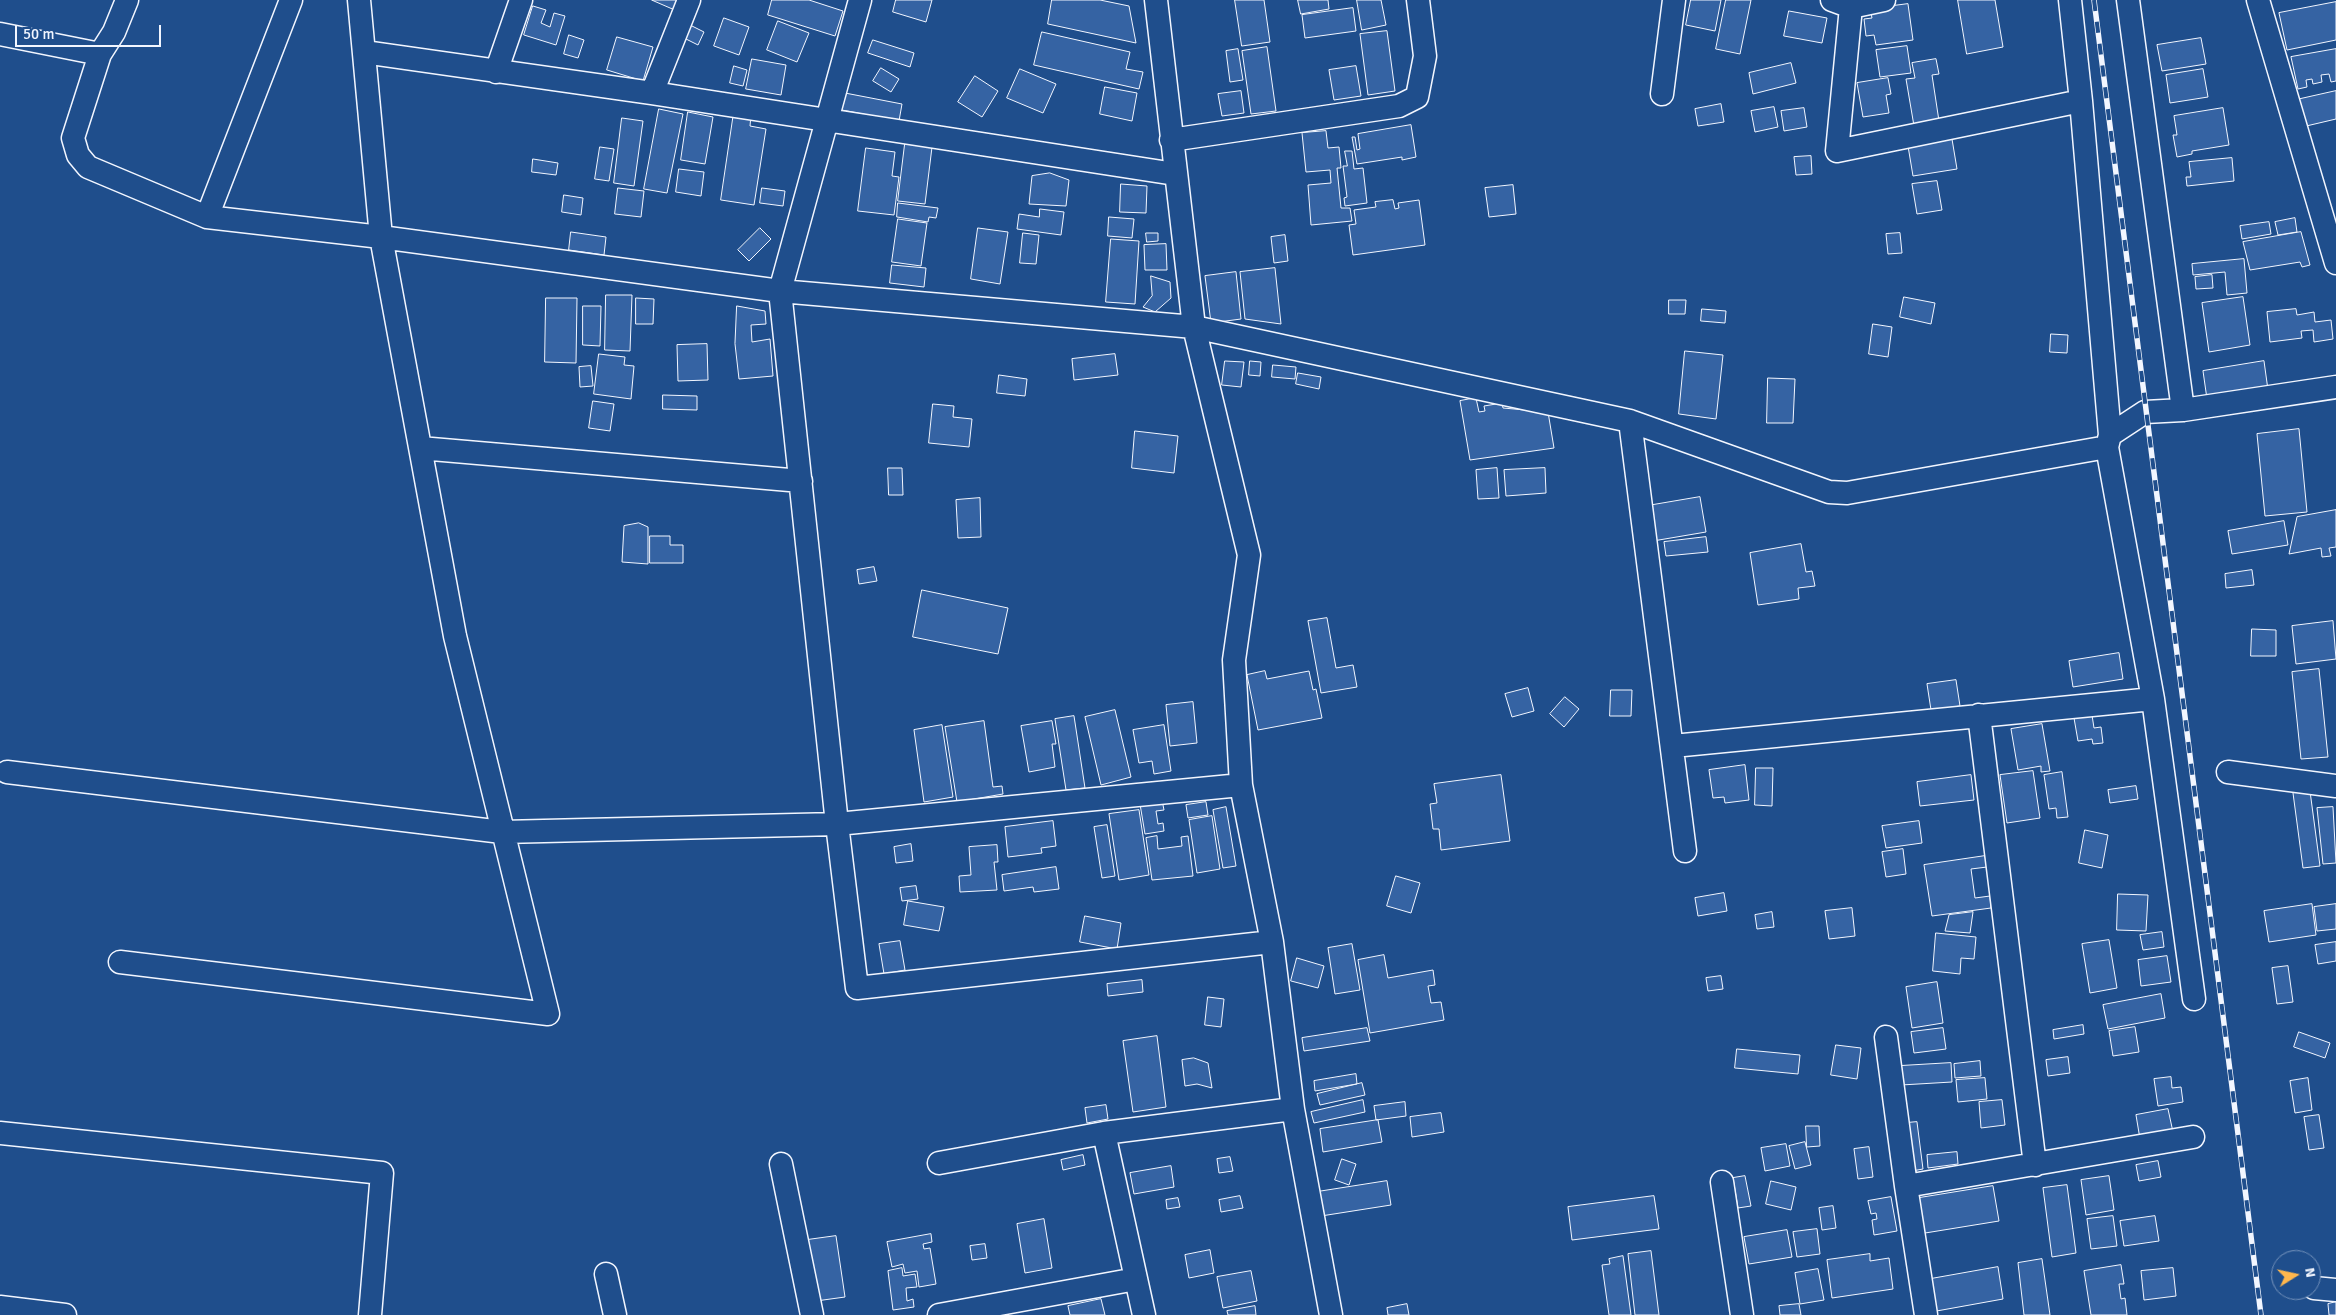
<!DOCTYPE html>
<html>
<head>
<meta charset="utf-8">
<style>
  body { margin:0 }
  #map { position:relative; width:2336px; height:1315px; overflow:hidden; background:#1f4e8c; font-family:Signika,sans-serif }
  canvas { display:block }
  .north { position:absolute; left:2271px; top:1250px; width:50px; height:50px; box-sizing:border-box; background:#1f4e8c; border:1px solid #7391ba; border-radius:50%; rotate:80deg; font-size:14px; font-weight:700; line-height:20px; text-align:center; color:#f2f6ff }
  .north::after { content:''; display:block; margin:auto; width:18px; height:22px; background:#ffb74d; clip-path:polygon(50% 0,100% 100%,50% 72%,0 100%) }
  .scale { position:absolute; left:15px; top:25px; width:146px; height:22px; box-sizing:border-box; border:2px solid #f2f6ff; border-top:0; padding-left:6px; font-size:15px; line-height:18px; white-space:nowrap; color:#f2f6ff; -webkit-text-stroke:4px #1f4e8c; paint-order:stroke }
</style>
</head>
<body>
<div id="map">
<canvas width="2336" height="1315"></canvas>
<div class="north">N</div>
<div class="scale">50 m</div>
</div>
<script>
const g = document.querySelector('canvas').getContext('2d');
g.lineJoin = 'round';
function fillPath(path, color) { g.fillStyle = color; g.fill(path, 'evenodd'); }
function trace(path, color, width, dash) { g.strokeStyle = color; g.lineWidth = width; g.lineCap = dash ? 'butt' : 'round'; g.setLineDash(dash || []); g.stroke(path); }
const building = new Path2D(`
  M652,0H682L678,11Z
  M772,0H809L843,11L835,36L768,15Z
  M896,0H932L926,22L893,12Z
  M1052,0H1100L1129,6L1136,43L1048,24Z
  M1235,0H1264L1270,42L1242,46Z
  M1298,0H1328L1329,9L1301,14Z
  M1357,0H1381L1386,25L1362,30Z
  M1691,0H1721L1715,31L1686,25Z
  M1726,0H1751L1740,54L1716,49Z
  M1958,0H1995L2003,47L1967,54Z
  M2336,2V40L2287,50L2279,13Z
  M1908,4L1913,40L1876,45L1874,35L1866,36L1864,19L1872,18L1870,9Z
  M533,6L546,10L541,23L550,27L554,13L565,16L556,45L524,35Z
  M1353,8L1356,31L1305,38L1302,15Z
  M1789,11L1827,18L1822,43L1784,36Z
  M724,18L749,27L739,55L714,46Z
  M778,21L809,33L797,62L767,50Z
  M690,25L704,32L698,45L684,38Z
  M1387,31L1395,91L1368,95L1360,34Z
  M1042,32L1130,52L1126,69L1143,72L1139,89L1034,65Z
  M569,35L584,40L578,58L564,54Z
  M617,37L653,47L643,81L607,70Z
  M2201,38L2206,64L2162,71L2157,45Z
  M873,40L914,53L910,67L868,53Z
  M1907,46L1911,73L1880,77L1876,50Z
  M1267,47L1276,111L1251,114L1242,51Z
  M1238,49L1243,80L1230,82L1226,51Z
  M2336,49V81L2331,82L2329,74L2321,75L2322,82L2313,84L2312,79L2306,80L2307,87L2298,89L2291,57Z
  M752,59L786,65L781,95L746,89Z
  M1936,59L1939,74L1932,75L1939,121L1914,126L1906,79L1915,78L1912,63Z
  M1791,63L1796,83L1753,94L1749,73Z
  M734,66L747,70L743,86L730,83Z
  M1356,66L1361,96L1334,100L1329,70Z
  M881,68L899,79L891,92L873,81Z
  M1020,69L1056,84L1043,113L1007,98Z
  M2203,69L2208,97L2170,103L2166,75Z
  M975,76L998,91L982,117L958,102Z
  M1888,78L1891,94L1886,95L1889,113L1863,117L1857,83Z
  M1105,87L1137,93L1132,121L1100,114Z
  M1241,91L1244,113L1222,116L1218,94Z
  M2336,91V119L2302,127L2296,100Z
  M845,93L902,104L899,121L842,110Z
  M1721,104L1724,122L1698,126L1695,109Z
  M1774,107L1778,127L1755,132L1751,111Z
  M1804,108L1807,127L1784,131L1781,111Z
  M2223,108L2229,145L2192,151V154L2177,157L2173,135H2177L2174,116Z
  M659,109L683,114L667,193L644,189Z
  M688,112L713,117L705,164L681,160Z
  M734,112L751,115L750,126L766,129L754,205L721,200Z
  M622,118L643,121L634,186L614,183Z
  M1411,125L1416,157L1402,160V157L1357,164L1352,137H1355L1357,150L1360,149L1358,134Z
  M1326,131L1328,148L1339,147L1341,168H1337L1341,208H1350L1352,221L1311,225L1308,185L1331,183L1330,170L1306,172L1302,133Z
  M1951,133L1957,169L1913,176L1907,140Z
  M905,144L932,147L925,204L898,201Z
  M600,147L614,149L609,181L595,179Z
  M866,148L895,152L892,176L899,177L894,215L858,211Z
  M1345,151H1352L1354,169L1363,168L1367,203L1345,206L1344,198L1347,197L1343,166H1347Z
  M1811,156L1812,174L1796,175L1794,157Z
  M2232,158L2234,181L2187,186L2186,177H2191L2189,162Z
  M533,159L558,163L556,175L532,172Z
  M679,169L704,172L701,196L676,192Z
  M1050,173L1069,180L1066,206L1029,204L1032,176Z
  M1937,181L1942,210L1917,214L1912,184Z
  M1121,184L1147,186L1146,213L1120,212Z
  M1513,185L1516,214L1489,217L1485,188Z
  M618,188L644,191L641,217L615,214Z
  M762,188L785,191L783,206L760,203Z
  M564,195L583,198L581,215L562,212Z
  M1393,200L1395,209L1399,208L1398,203L1419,200L1425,245L1353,255L1349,225L1356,224L1354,210L1376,207L1375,202Z
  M898,203L938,208L936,218L929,217L928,222L897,217Z
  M1040,209L1064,212L1061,235L1017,229L1019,214L1039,217Z
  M1109,217L1134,219L1132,238L1108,236Z
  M2295,218L2297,232L2278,235L2275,222Z
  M898,219L927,223L921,266L892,262Z
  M2269,222L2271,234L2242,239L2240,226Z
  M760,228L771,239L749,261L738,250Z
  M978,228L1008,232L1000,284L971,279Z
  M571,232L606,237L604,255L569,250Z
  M2301,232L2310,265L2302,267L2300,262L2250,270L2243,242Z
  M1023,233L1039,235L1036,264L1020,263Z
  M1146,233H1158V241L1147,242Z
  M1900,233L1902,253L1888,254L1886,234Z
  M1285,235L1288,261L1274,263L1271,237Z
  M1111,239L1139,241L1135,304L1106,302Z
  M1166,244L1167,270H1145L1144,245Z
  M2244,259L2247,293L2227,295L2225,272L2193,275L2192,264Z
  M892,265L926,268L924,287L890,283Z
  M1275,268L1281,324L1245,319L1240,272Z
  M1236,272L1241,319L1211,323L1205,276Z
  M2212,275L2213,288L2196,289L2195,277Z
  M1151,276L1170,282L1171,298L1155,312L1143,307L1152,296Z
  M606,295H632L630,351L605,350Z
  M1904,297L1935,303L1931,324L1900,317Z
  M2243,297L2250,345L2209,352L2202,303Z
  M546,298H577L576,363L545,362Z
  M636,298L654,299L653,324H636Z
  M1669,300H1686L1685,314H1669Z
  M583,306H601L600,346L583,345Z
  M737,306L765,311L766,324L751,325L752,342L770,339L773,376L739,379L735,344Z
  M1702,309L1726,311L1725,323L1701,321Z
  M2296,309L2297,315L2314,312L2315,322L2331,320L2333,339L2314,342L2313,330L2301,331L2302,338L2270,342L2267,312Z
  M1873,324L1892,327L1888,357L1869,354Z
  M2051,334L2068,335L2067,353L2050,352Z
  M707,344L708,380L678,381L677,345Z
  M1685,351L1723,355L1716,419L1679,414Z
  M599,354L625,357L624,365L634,366L631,399L594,394Z
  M1115,354L1118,375L1074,380L1072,359Z
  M1225,361L1244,362L1241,387L1222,385Z
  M1250,361L1261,362L1260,376L1249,375Z
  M2264,361L2268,390L2207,399L2203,371Z
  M1273,365L1296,367L1295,379L1272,377Z
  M591,366L593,386L580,387L579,367Z
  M1298,373L1321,377L1319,389L1296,384Z
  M999,375L1027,379L1025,396L997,393Z
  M1768,378L1795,379L1793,423H1767Z
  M663,395L697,396V410L663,409Z
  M1476,398L1479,412L1485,411L1484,406L1502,403L1503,408L1548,412L1554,448L1470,460L1460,401Z
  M593,401L614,404L610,431L589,428Z
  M933,404L954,406L953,417L972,419L969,447L929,443Z
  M2299,429L2307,512L2265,516L2257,434Z
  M1135,431L1178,436L1174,473L1132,468Z
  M888,468H902L903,495H889Z
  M1497,468L1499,498L1478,499L1476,470Z
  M1545,468L1546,493L1506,496L1504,470Z
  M1700,497L1706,532L1653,541L1647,506Z
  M980,498L981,537L958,538L956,500Z
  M2336,510V547L2329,548L2331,556L2322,557L2321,548L2289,554L2297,517Z
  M2284,521L2288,545L2232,554L2228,531Z
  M639,523L648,527V564L622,562L624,526Z
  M650,536H670V545H683V563H650Z
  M1706,537L1708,552L1666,556L1664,542Z
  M1801,544L1806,572L1812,571L1815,586L1798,588L1799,599L1758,605L1750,553Z
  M874,567L877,581L859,584L857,570Z
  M2252,570L2254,585L2226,588L2225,574Z
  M922,590L1008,608L998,654L913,637Z
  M1327,618L1336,668L1353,665L1357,687L1321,693L1308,621Z
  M2333,621L2336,659L2296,664L2292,626Z
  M2252,629L2276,630V656H2251Z
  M2119,653L2123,679L2073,687L2069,661Z
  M2319,669L2328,757L2301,759L2292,672Z
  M1265,671L1267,679L1309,671L1313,690L1316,689L1322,718L1258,730L1247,675Z
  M1956,680L1960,706L1931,710L1927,684Z
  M1528,688L1534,711L1512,717L1505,694Z
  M1611,690H1632L1631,716H1610Z
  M1565,697L1579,709L1564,727L1550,714Z
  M1193,702L1197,743L1170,746L1166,705Z
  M1115,710L1131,777L1101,785L1085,717Z
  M2092,715L2094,728L2101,727L2103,743L2093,744L2092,739L2078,741L2074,718Z
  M1074,716L1085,788L1066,790L1055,719Z
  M984,721L993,787L1002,786L1003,794L957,802L945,727Z
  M1052,721L1056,744H1052L1055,767L1029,772L1021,726Z
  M2042,724L2050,771L2041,772V766L2018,770L2011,729Z
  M942,725L953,797L924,802L914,730Z
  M1164,725L1171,771L1154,774L1152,761L1139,763L1133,730Z
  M1745,765L1749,800L1725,803L1724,797L1713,798L1709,770Z
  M1756,768H1773L1772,806L1755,805Z
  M2033,771L2040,818L2007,823L2000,775Z
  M2062,772L2068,817L2057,818L2056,808L2049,809L2044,775Z
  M1501,775L1510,841L1441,850L1439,829H1433L1430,804L1437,803L1434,784Z
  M1971,775L1974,800L1920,806L1917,782Z
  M2136,786L2138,799L2110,803L2108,790Z
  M2310,791L2320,866L2303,868L2293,793Z
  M1162,800L1164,810L1156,811L1158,824L1163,823L1164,831L1145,834L1140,804Z
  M1206,802L1208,815L1188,818L1186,805Z
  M1226,807L1236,866L1223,868L1213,810Z
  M2333,807L2336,863L2323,864L2317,808Z
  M1139,810L1149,875L1119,880L1109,814Z
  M1212,816L1220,869L1197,873L1189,820Z
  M1053,821L1056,846L1041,848L1042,853L1008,857L1005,827Z
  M1919,821L1922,843L1886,848L1882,826Z
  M1107,825L1115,876L1102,878L1094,827Z
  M2085,830L2108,835L2102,868L2079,863Z
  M1157,836L1158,849L1182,846L1181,837L1188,836L1193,876L1152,880L1146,838Z
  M911,844L913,861L896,863L894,847Z
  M997,845L998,862H994L997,890L960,892L959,876L971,875L969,847Z
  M1903,849L1906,874L1886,877L1882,852Z
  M1985,856L1987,867L1971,869L1975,898L1990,896L1991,908L1932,916L1924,865Z
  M1056,867L1059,889L1034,892L1033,887L1004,891L1002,875Z
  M1396,876L1420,883L1411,913L1387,906Z
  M916,886L918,899L902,901L900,888Z
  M1724,893L1727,911L1698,916L1695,898Z
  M2118,894L2148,895L2146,931L2117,930Z
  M908,901L944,907L939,931L904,925Z
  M2312,904L2316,935L2269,942L2264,911Z
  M2336,904V929L2317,931L2314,907Z
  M1852,908L1855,936L1829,939L1825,911Z
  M1772,912L1774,927L1757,929L1755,915Z
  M1973,912L1970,933L1945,931L1949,915Z
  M1085,916L1121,923L1117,949L1080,942Z
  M2162,932L2164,947L2143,950L2140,935Z
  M1936,933L1976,937L1974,959L1961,958L1960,974L1933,971Z
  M2109,940L2117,988L2090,993L2082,944Z
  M900,941L905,970L884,974L879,944Z
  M2336,942V961L2318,964L2315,945Z
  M1352,944L1360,990L1335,994L1328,948Z
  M1384,955L1388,978L1433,970L1435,985L1428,986L1431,1003L1441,1002L1444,1020L1370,1033L1358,960Z
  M2167,956L2171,982L2141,986L2138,960Z
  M1297,958L1324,966L1318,988L1291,981Z
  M2288,966L2293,1002L2277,1004L2272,968Z
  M1721,976L1723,989L1708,991L1706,978Z
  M1142,980L1143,992L1108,996L1107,984Z
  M1937,982L1943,1023L1912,1028L1906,987Z
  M2161,994L2165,1018L2108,1029L2103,1005Z
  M1208,997L1224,999L1221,1027L1205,1025Z
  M2083,1025L2084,1034L2054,1039L2053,1030Z
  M2135,1027L2139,1052L2113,1056L2109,1031Z
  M1367,1028L1370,1041L1304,1051L1302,1038Z
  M1943,1028L1946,1049L1914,1053L1911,1032Z
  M2299,1032L2330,1043L2325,1058L2294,1047Z
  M1157,1036L1166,1107L1133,1112L1123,1041Z
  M1836,1045L1861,1048L1857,1079L1831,1075Z
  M1737,1049L1800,1055L1798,1074L1735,1068Z
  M2068,1057L2070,1073L2048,1076L2046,1060Z
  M1194,1058L1208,1063L1212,1088L1197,1084L1185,1086L1182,1060Z
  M1980,1061L1981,1076L1955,1078L1954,1064Z
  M1951,1063L1952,1082L1901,1085L1900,1066Z
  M1356,1074L1357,1084L1315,1091L1314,1081Z
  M2171,1077L2172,1088L2181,1087L2183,1102L2158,1106L2154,1079Z
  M1985,1078L1987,1099L1958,1102L1956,1080Z
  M2308,1078L2312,1110L2295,1113L2290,1081Z
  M1362,1083L1365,1095L1320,1105L1317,1094Z
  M1363,1100L1365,1112L1314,1123L1311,1112Z
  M2002,1100L2005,1125L1981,1128L1979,1102Z
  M1405,1102L1406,1116L1376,1120L1374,1106Z
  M1106,1105L1108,1119L1087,1123L1085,1108Z
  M2168,1109L2173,1132L2140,1139L2136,1115Z
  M1441,1113L1444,1132L1412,1137L1410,1117Z
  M2319,1115L2324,1148L2309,1150L2304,1117Z
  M1378,1120L1382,1142L1323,1152L1320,1129Z
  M1917,1122L1923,1169L1912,1171L1906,1123Z
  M1806,1126H1819L1820,1146L1807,1147Z
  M1805,1142L1811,1165L1795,1169L1789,1146Z
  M1786,1144L1790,1166L1765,1171L1761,1148Z
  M1869,1147L1873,1177L1858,1179L1854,1149Z
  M1957,1152L1958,1164L1928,1168L1927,1155Z
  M1083,1155L1085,1165L1063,1170L1061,1160Z
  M1230,1157L1233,1171L1219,1173L1217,1159Z
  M1342,1159L1356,1164L1349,1185L1335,1180Z
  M2158,1161L2161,1177L2139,1181L2136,1165Z
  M1171,1166L1174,1187L1134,1194L1130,1173Z
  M1745,1176L1751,1206L1738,1208L1733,1178Z
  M2109,1176L2114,1210L2086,1215L2081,1180Z
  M1387,1181L1391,1205L1321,1216L1317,1192Z
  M1771,1181L1796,1187L1791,1210L1766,1204Z
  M2067,1185L2076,1253L2052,1257L2043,1188Z
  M1993,1186L1999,1221L1919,1234L1913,1199Z
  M1240,1196L1243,1208L1221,1212L1219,1200Z
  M1654,1196L1659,1229L1572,1240L1568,1207Z
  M1891,1197L1897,1231L1874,1235L1872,1220L1877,1219L1876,1213L1871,1214L1868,1201Z
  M1178,1198L1180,1207L1167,1209L1166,1200Z
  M1833,1206L1836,1228L1822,1230L1819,1208Z
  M2113,1216L2117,1246L2091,1249L2087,1219Z
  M2155,1216L2159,1241L2124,1246L2120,1221Z
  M1044,1219L1052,1268L1025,1273L1017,1224Z
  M1817,1229L1820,1254L1797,1257L1793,1232Z
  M1787,1230L1792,1257L1749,1264L1744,1237Z
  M931,1234L932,1242L923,1244L924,1249L930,1248L936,1284L919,1287L917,1271L905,1273L903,1264L892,1267L887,1242Z
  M836,1236L845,1297L816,1301L807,1240Z
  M985,1244L987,1258L972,1260L970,1246Z
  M1210,1250L1214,1273L1189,1278L1185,1255Z
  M1651,1251L1659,1315H1635L1628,1254Z
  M1870,1254V1261L1889,1258L1893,1289L1832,1298L1827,1260Z
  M1623,1256L1631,1315H1609L1602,1265L1610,1264L1609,1259Z
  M2042,1259L2050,1315H2024L2018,1263Z
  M2121,1265L2124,1284H2119L2121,1299L2125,1298L2127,1315H2091L2084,1271Z
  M1998,1267L2003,1299L1931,1312L1925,1280Z
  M902,1268L903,1276L915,1274L917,1287L906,1288L907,1301L913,1299L914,1307L893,1310L888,1271Z
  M2173,1268L2176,1296L2144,1300L2141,1271Z
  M1818,1269L1824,1300L1800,1304L1795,1273Z
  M1251,1271L1257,1301L1223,1308L1217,1277Z
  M1101,1299L1105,1315H1070L1068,1306Z
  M2336,1302V1315H2329L2328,1304Z
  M1407,1304L1409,1315H1388L1387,1308Z
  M1799,1304L1801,1315H1780L1779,1306Z
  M1255,1306L1256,1315H1228L1227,1311Z`);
fillPath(building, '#3563a3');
trace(building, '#f2f6ff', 1);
const minor = new Path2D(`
  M127,0L114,32L100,54L73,138L78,155L88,167L207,217L381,237L780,291L1194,327L1630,421L1829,492L1847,493L2107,447
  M860,0L780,291L837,824L857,988L1272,942
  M1156,0L1194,327L1249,555L1234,660L1241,785L1272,942L1293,1109L1331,1315
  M1832,0L1851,7L1884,0
  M2070,0L2081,101L2110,435L2107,447L2153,699L2194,999
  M2128,0L2183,410
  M2258,0L2336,263
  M1851,7L1837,151L2081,101
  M0,34L100,54
  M364,52L652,93L1175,174
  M496,72L521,0
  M652,93L689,0
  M1662,94L1674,0
  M1171,140L1399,106L1417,97L1425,56L1418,0
  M207,217L291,0
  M1630,421L1685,851
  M2110,435L2145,412L2183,410L2336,387
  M420,448L801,481
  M1979,715L2035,1165
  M1673,746L2153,699
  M7,772L502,832L837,824L1241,785
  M2228,772L2336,786
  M120,962L548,1014L455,636L381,237L359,0
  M1886,1037L1906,1186L1926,1315
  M0,1133L382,1173L370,1315
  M1104,1133L1144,1315
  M939,1163L1104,1133L1293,1109
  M781,1164L812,1315
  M1722,1182L1742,1315
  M1906,1186L2193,1137
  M606,1274L615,1315
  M2314,1288L2336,1290
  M0,1307L65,1315
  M939,1315L1136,1279`);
trace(minor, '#f2f6ff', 25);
trace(minor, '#1f4e8c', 22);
const rail = new Path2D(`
  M2094,0L2261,1315`);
trace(rail, '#f2f6ff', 5.5);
trace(rail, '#1f4e8c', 4, [11]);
</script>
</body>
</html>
